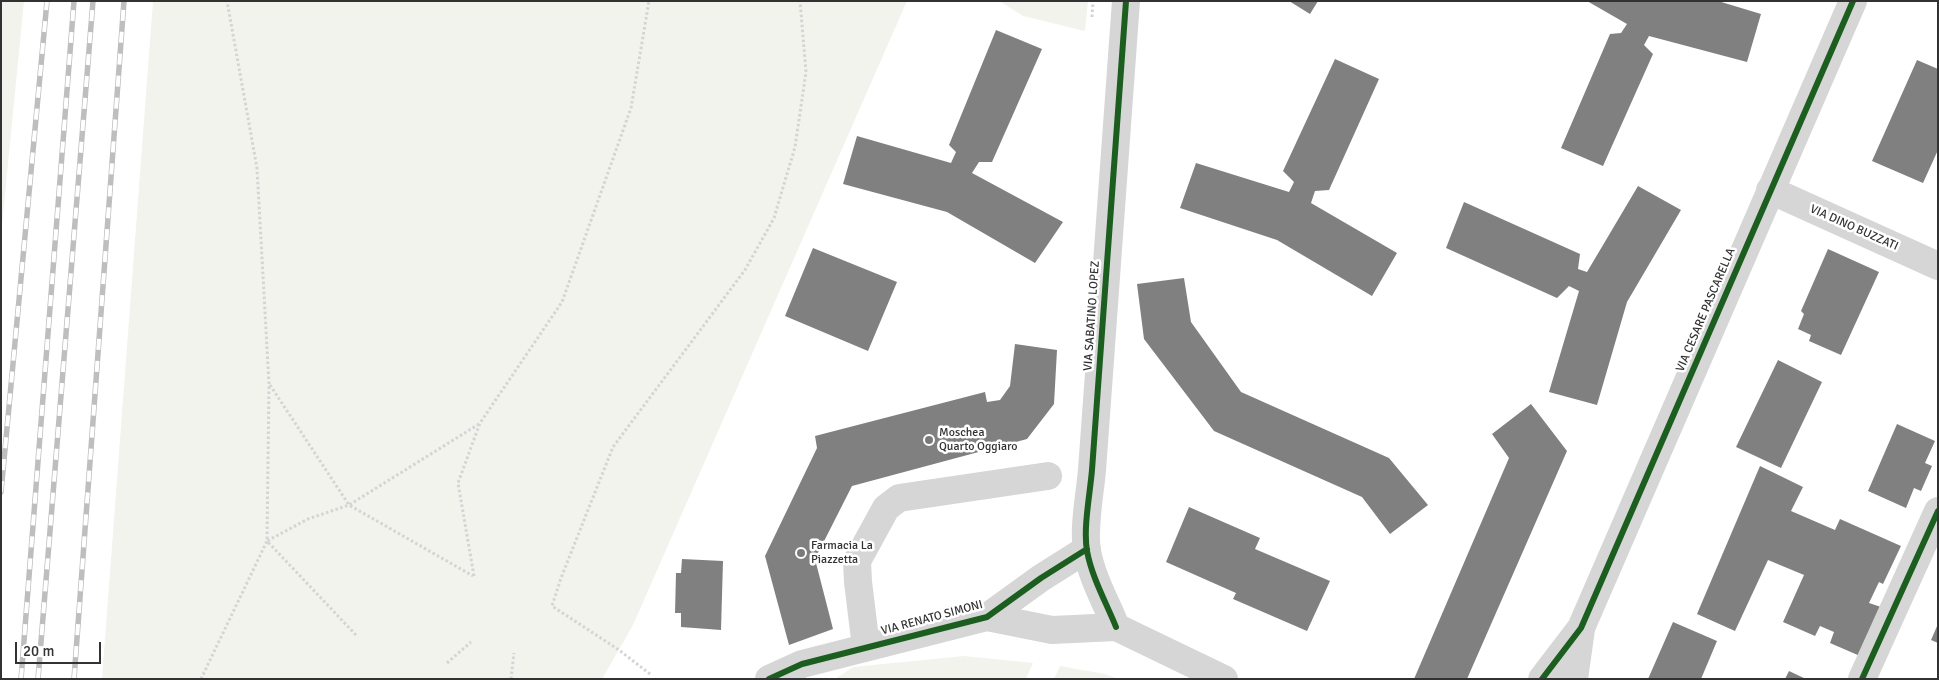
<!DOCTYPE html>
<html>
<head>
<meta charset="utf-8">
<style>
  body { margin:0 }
  #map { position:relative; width:1939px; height:680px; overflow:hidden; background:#fff; font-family:Signika,sans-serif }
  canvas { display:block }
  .frame { position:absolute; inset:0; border:2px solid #323232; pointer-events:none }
  .scale { position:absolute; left:15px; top:642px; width:86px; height:22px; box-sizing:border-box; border:2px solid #323232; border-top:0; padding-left:6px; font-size:15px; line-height:18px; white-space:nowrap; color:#323232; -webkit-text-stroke:4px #fff; paint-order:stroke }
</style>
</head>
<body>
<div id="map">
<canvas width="1939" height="680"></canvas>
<div class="frame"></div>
<div class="scale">20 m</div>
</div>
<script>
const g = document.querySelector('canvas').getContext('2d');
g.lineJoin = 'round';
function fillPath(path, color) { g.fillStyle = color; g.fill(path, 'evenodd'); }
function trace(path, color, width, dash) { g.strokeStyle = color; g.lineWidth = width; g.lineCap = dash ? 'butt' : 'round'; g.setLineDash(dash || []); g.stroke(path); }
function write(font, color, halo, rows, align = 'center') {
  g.font = font + ' Signika,sans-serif'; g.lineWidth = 5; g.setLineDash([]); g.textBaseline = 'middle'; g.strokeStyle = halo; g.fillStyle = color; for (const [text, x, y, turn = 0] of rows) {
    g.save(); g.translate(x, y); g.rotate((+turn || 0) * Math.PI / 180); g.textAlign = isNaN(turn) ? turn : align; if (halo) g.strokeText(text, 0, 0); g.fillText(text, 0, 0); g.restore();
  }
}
fillPath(new Path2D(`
  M1,1H24L1,235Z
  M153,1H907L633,625L602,679H102Z
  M999,1H1088L1085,31L1023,16Z
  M964,656L1033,663L1026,679H835L853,667Z
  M1060,666L1105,674L1118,679H1054Z`), '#f2f3ed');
fillPath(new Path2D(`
  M1289,1H1318L1310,14Z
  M1587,1H1718L1761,14L1747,62L1649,36L1644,45L1653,54L1603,166L1561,148L1610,34L1621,33L1627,24Z
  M996,30L1042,49L992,162H979L972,173L1063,222L1035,263L947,212L843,184L857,136L951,163L956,152L949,145Z
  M1335,59L1379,79L1329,190L1315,191L1311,203L1397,253L1372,296L1277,240L1180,208L1196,163L1289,192L1294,182L1283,171Z
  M1917,60L1938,69V150L1923,183L1872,161Z
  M1638,186L1681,210L1627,302L1597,405L1549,392L1579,291L1569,286L1557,298L1446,248L1464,202L1580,254L1578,269L1587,272Z
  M813,248L897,282L868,351L785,316Z
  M1828,249L1879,272L1841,355L1809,341L1811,335L1798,329L1804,314L1801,311Z
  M1184,278L1191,322L1241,392L1389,458L1428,505L1390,534L1362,497L1214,431L1144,339L1137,284Z
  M1015,344L1057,350L1054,404L1027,439L852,486L815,559L833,629L789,645L765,556L817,448L815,436L985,392L987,402L1000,400L1010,386Z
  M1778,360L1822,382L1781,468L1736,447Z
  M1531,404L1567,451L1467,679H1414L1509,458L1492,434Z
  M1897,424L1935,441L1925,463L1932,466L1921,491L1914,488L1906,508L1868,491Z
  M1760,466L1803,487L1791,511L1835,530L1840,519L1901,546L1883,584L1879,582L1869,603L1881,607L1860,656L1830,643L1834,632L1820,626L1815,636L1783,622L1804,575L1768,560L1735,631L1697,614Z
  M1189,507L1260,538L1255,549L1330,581L1307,631L1233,599L1236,593L1166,562Z
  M682,559L723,561L721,630L681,627V613H675L676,573H681Z
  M1673,622L1717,641L1701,679H1648Z
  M1938,624V643L1931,640Z
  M1789,671L1806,679H1785Z`), '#808080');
trace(new Path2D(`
  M1092,17L1093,1
  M270,385L349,505L473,576
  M474,576L458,483L480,423L562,302L631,108L649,1
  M356,635L267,541L308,519L349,505L479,424
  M447,663L471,642
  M650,674L619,650L552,606L561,578L613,447L745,270L774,218L795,147L806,72L800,1
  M201,679L267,541L269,384L257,168L227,1
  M511,679L514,653`), '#d4d4d4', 3, [2.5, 2.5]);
trace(new Path2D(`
  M1770,190L1938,266
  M987,617L1052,630L1116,627L1224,679
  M1116,627C1106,602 1092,578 1087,551C1083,528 1090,494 1092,470L1126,1
  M866,647L858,582L857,561L886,508L899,498L1048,476
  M769,679L802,664L987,617L1041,578L1087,549
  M1542,679L1581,628L1853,1
  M1574,679L1581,629
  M1862,679L1938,511`), '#d6d6d6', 28);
const rail = new Path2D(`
  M1,492L47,1
  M21,679L74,1
  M38,679L93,1
  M74,679L124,1`);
trace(rail, '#bebebe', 5.5);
trace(rail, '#fff', 4, [11]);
trace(new Path2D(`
  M1116,627C1106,602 1092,578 1087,551C1083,528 1090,494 1092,470L1126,1
  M769,679L802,664L987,617L1041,578L1087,549
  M1542,679L1581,628L1853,1
  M1862,679L1938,511`), '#1b5e20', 6);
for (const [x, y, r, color] of [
  [929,440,5,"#7a7a7a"],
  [801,553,5,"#7a7a7a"]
]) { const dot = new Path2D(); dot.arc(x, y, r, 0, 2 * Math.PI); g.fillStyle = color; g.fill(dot); trace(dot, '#fff', 2); }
write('12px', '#323232', '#fff', [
  ["VIA DINO BUZZATI",1854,228,24],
  ["VIA CESARE PASCARELLA",1706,310,-67],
  ["VIA SABATINO LOPEZ",1092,316,-86],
  ["VIA RENATO SIMONI",932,618,-15]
]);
write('12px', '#323232', '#fff', [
  ["Moschea",939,433],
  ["Quarto Oggiaro",939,447],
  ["Farmacia La",811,546],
  ["Piazzetta",811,560]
], 'left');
</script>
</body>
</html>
